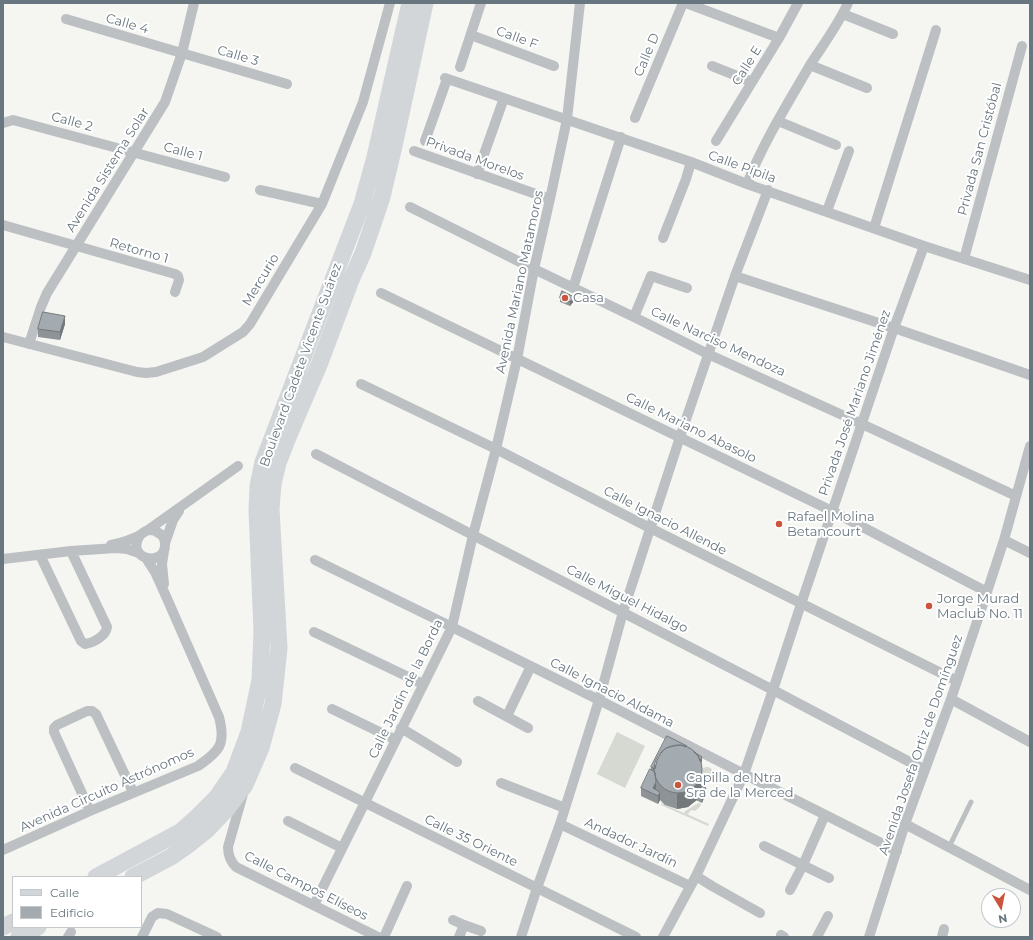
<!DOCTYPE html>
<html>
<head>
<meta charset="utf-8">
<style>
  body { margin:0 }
  #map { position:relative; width:1033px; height:940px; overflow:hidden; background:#f5f5f2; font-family:Montserrat,sans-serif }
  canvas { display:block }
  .frame { position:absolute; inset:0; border:4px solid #68767f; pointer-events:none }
  .legend { position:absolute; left:12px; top:876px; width:130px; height:52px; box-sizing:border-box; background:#fff; border:1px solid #c3c8cc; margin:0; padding:5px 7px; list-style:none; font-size:12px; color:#68767f }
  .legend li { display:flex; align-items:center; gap:8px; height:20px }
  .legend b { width:20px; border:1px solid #c3c8cc }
  .north { position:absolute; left:981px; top:888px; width:40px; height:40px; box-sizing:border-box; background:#fff; border:1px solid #c3c8cc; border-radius:50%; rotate:170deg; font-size:11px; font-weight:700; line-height:16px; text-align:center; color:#68767f }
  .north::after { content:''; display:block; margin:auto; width:14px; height:18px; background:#cb543c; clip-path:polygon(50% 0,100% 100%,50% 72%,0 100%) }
</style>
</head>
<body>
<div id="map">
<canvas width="1033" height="940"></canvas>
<div class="frame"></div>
<ul class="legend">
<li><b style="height:5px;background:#d2d6d9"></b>Calle</li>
<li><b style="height:11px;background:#a4abb0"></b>Edificio</li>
</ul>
<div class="north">N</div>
</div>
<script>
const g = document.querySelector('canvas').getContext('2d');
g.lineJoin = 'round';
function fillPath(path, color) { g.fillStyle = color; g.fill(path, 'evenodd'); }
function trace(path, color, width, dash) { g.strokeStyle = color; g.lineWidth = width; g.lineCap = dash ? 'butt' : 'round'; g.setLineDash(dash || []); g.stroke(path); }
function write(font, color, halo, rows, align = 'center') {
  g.font = font + ' Montserrat,sans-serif'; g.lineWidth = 4; g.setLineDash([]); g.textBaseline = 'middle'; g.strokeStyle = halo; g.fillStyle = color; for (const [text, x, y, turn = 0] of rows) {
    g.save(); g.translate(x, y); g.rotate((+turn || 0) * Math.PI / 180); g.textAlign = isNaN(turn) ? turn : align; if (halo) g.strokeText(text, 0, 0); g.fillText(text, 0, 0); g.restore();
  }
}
fillPath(new Path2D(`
  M617,732L645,746L625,788L597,774Z
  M701 773a6 6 0 1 1 12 0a6 6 0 1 1-12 0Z
  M661,803L686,814L684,812C689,809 694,805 699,803L701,804C701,807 697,809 695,811L693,810L690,811L689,813L687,814L709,824L708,826L661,805Z`), '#d5d9d2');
trace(new Path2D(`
  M949,847L971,802`), '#bcc0c3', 5);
trace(new Path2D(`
  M686,3L779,38
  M843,14L893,34
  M66,19L287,84
  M471,35L554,66
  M810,65L867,88
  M712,66L752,82
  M460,67L481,3
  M445,78L691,162L747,184L924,246L1030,280
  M635,118L683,3
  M778,121L836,145
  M3,123L13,120L225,177
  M425,141L447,79
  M716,141L779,38L798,3
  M414,151L550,199
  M477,174L504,98
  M747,184C763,143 788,103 810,65C823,45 838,25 848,3
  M260,190L322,204
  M410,207L534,269L634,317L708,354L862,424L1016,496
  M827,211L849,151
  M3,225L175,274L178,276L179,280L175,292
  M874,228L936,30
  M663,238L686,179L691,162
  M964,259L1022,46
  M735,276L894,328L1030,375
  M573,288L621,137
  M381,293L832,511L987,592
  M634,317L651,276L687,288
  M3,337L137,372L146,373L156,372L203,357L243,332L250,324L322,204L363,102L390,3
  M29,344L41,307L47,293L165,102L182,53L194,3
  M361,384L496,449L650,528L957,681
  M316,454L773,690L925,770
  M148,530L238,466
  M1004,540L1030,553
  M165,543L173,520L179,511
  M111,545C120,543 131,540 140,535C143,533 145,531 148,530C151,530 155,530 157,532C162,534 165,539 165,544C166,568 124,560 140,535
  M40,555L81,641L85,644C93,643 106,636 107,627L71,551
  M3,559L71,551L116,548L127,549L139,553
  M315,560L452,627L599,700L744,774L897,851
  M164,584L162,564L164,551
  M314,632L423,684
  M951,699L1030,742
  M478,701L528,728
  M332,709L396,740
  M507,716L531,666
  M401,728L457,762
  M295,768L636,937
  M501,783L565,808
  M243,794L228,847C228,855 230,861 236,867L378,937
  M90,811L54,732V728L57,725L87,711H92L96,714L133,792
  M288,821L342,848
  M560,824L690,886
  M905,824L1030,890
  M764,846L829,878
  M3,850L90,811L198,766C220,751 226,744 219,717L165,594L155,572L146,558
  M696,876L712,886L760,913
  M790,890L803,865L825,815
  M314,905L452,627L473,535L496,449L517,359L534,269L550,199L567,119L580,3
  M453,920L464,925L481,931
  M781,935L784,937
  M68,937L71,932
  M142,937L152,917L158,913L167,914L217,937
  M384,937L407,886
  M459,937L464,925
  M521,937L537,888L560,824L599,700L623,612L680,437L735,276L768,190
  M663,937L696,876L744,774L773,690L801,604L894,328L924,246
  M817,937L828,916
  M869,937L905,824L951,699L987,592L1004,540L1030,446
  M942,937L944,929`), '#bcc0c3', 10);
trace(new Path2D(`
  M96,877L180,832L197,817L217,797L234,772L249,732L260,680L262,631L257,510L258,486L263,462L362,204L375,157L410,3
  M133,877L171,857L188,845L208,829L226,810L245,785L261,748L273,704L279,648L271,509L273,484L278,463L289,435L319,365L351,280L363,253L376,215L382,197L394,146L425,3
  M3,927L13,922
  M19,937L38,927`), '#d2d6d9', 17);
fillPath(new Path2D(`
  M560,298L574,301L570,306L560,302Z
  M65,324L60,340L38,337V329Z
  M687,747L702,761L701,763V788L706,792L702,803L696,800L688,807L677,809L665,805L660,800L658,804L641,796V788L651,770V767Z`), '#8d9397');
fillPath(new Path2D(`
  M574,297V301L570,306V302Z
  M65,316V324L60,340V332Z
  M702,757V761L697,770V766Z
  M701,776V792L697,796V800L688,807L677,809V794Z
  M656,782V790L653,788Z
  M706,788V792L702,803V799Z
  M660,792V800L658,804V796Z`), '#73787b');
const building = new Path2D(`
  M562,291L574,297L570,302L560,298Z
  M43,312L65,316L60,332L38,329Z
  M667,736L687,746L686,747L681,745L674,746L666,748L661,753L657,760L655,769L651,767Z
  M654 769a24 24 0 1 1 48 0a24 24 0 1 1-48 0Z
  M694,752L702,757L700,761L698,756Z
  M650,769L655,772L656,782L653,788L660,792L658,796L641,788Z
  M702,786L706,788L702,799L696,796L701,788Z`);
fillPath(building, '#a4abb0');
trace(building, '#73787b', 1);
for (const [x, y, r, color] of [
  [565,298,4,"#cb543c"],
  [779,524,4,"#cb543c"],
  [929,606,4,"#cb543c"],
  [678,785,4,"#cb543c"]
]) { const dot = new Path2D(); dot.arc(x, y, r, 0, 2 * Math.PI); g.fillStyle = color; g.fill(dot); trace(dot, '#fff', 1.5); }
write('13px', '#68767f', '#fff', [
  ["Calle 4",127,24,16],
  ["Calle F",517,38,20],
  ["Calle D",647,55,-67],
  ["Calle 3",238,56,16],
  ["Calle E",747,66,-58],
  ["Calle 2",72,122,15],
  ["Privada San Cristóbal",980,149,-75],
  ["Calle 1",183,152,15],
  ["Privada Morelos",475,159,20],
  ["Calle Pípila",742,167,20],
  ["Avenida Sistema Solar",108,170,-58],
  ["Retorno 1",139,251,16],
  ["Mercurio",261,280,-59],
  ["Avenida Mariano Matamoros",520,282,-78],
  ["Calle Narciso Mendoza",718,342,25],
  ["Boulevard Cadete Vicente Suárez",301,365,-70],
  ["Privada José Mariano Jiménez",855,403,-71],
  ["Calle Mariano Abasolo",691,428,26],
  ["Calle Ignacio Allende",665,521,27],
  ["Calle Miguel Hidalgo",627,599,27],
  ["Calle Jardín de la Borda",406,689,-64],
  ["Calle Ignacio Aldama",612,693,27],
  ["Avenida Josefa Ortiz de Domínguez",921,745,-71],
  ["Avenida Circuito Astrónomos",107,790,-24],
  ["Calle 35 Oriente",471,841,26],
  ["Andador Jardín",631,843,25],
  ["Calle Campos Elíseos",306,886,27]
]);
write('13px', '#68767f', '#fff', [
  ["Casa",573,298],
  ["Rafael Molina",787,517],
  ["Betancourt",787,532],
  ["Jorge Murad",937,599],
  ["Maclub No. 11",937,614],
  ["Capilla de Ntra",686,778],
  ["Sra de la Merced",686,793]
], 'left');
</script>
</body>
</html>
